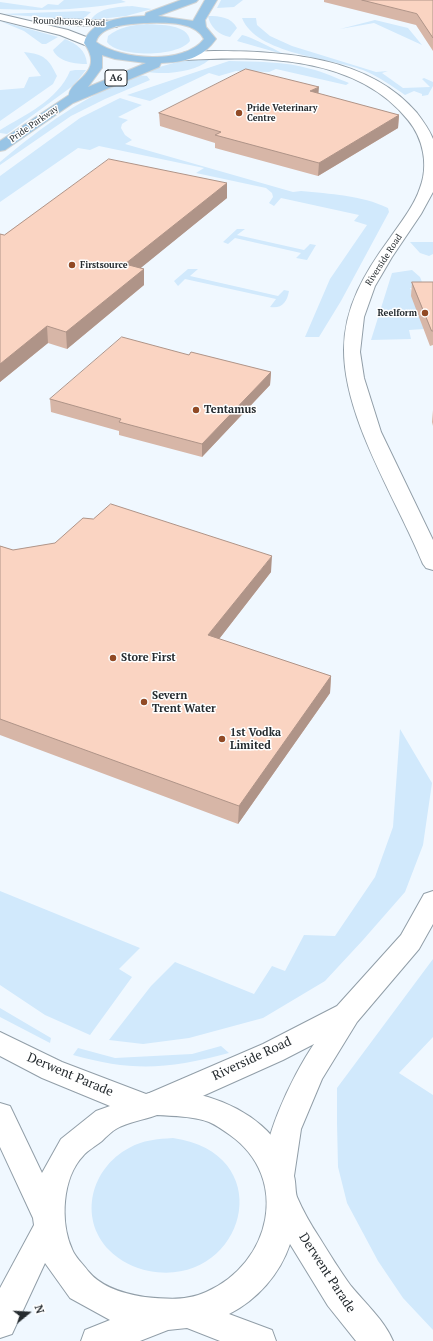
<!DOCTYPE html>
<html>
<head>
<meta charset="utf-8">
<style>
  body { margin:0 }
  #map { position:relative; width:433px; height:1341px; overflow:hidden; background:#f0f8ff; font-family:"PT Serif",serif }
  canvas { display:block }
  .north { position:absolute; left:8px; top:1293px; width:40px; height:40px; -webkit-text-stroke:3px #fff; paint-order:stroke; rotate:72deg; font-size:11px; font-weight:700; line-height:16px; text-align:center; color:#252b2f }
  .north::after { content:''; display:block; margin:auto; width:14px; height:18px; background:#252b2f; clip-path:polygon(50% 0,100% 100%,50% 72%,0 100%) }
</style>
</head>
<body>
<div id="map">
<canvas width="433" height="1341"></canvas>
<div class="north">N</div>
</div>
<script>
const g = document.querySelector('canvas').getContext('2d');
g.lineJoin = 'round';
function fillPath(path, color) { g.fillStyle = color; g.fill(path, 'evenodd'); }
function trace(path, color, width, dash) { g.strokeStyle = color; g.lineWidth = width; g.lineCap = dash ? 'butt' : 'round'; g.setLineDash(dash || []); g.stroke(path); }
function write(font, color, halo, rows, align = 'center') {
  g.font = font + ' "PT Serif",serif'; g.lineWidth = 3; g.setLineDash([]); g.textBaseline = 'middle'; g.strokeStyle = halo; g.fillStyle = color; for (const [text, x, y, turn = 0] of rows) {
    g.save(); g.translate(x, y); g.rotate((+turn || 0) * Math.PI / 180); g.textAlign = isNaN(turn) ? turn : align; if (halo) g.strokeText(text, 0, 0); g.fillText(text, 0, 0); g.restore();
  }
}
fillPath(new Path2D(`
  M64,0H121L126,2C82,10 45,11 0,9V2L42,8L48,4L58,5Z
  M221,0H243L234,7L217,8Z
  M132,6L152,9L126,16L91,20C98,7 120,7 132,6Z
  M84,11L91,12L82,20L0,14Z
  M208,16C220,16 231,17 237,28L230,37C219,35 210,27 208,16Z
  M242,18H256L257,25L270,36L292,46L376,72L388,71L382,73L403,88L430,87L422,79L424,78L433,82V86L428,95L422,96V94L414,91L405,95C392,86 378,76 363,70C330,58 256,54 242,18Z
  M375,20L408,28L422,45L374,23L340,29Z
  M0,21L58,37L46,44H42L24,31Z
  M147,24C159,25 189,24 190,41C177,58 117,57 107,42L108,36C119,27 133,25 147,24Z
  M242,35C247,35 278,51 286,55L237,41Z
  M65,39C77,44 86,50 87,64C76,64 58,62 53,50Z
  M24,52C44,54 49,59 57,76L53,84L0,121V90L24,88L29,77L41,76Z
  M205,59L209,60C195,72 166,75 148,72L151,71L149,70L184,60Z
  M229,61C256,62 285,61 311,69C324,72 336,78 349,83L346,85L276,69L269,72L236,71L219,76L209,73L150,101L127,95Z
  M75,70H86L74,85L7,134L0,133V130C25,115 58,100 70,71Z
  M137,75L147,76L150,80L105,99L71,116L0,165V162C44,125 83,97 137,75Z
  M120,98L142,105L118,117L128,120L122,124L121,128L125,135L132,140L125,144L293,192L301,191C330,194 361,195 388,208L389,212L341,301L319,337H305L330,279L367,225L354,221L359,215L281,198L274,206L269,203L273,197L272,193L266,188L196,173L204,168L99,146L90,150L78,148L0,202V176L80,118Z
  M237,229H245L237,235L304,250L310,244L316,245L307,260L296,258L301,253L235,238L228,244L223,242Z
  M410,242H433V254L429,256L420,253Z
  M188,269H198L190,276L278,296L284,290L289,291C287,302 282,309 270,307L276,299L185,279L178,286L174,281Z
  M412,270L420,277L424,287L410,288L413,293L424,329L409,330L411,339L371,340L392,273Z
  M400,729L432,783L423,845L405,892L363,940L325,981L263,1018L189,1038L143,1044L109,1040L151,986L175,962L254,994L272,966L285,971L304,935L335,936L375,877L393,827Z
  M0,891L140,948L119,969L132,977L90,1035L45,1015L0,985Z
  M433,959V1037L399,1073L433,1095V1330L403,1298L378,1261L347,1203L338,1167L337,1123V1088Z
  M0,1008L51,1038L50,1043L0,1017Z
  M221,1046L229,1053C169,1069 133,1072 73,1055L78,1048L115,1058L192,1054Z
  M173,1138C283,1154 244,1289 149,1271C134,1268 120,1261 109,1250C78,1218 91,1168 129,1148C143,1140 157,1139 173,1138Z`), '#d1e9fc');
const minor = new Path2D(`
  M0,14L68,30L94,40L96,43L90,47L60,35L0,20Z
  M55,19L116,21L122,24L116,27L51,24L49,22Z
  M214,51C283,51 369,56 417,113C423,121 429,129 433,139V192L421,214L392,257L375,286L364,317L360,352L364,378L381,432L433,540V570L426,568L423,564C397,500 344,419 344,350C344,307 365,272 390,238C401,222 414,206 420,188C429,165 423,138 408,120C356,55 260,56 185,60L179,56L185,52Z
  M433,891V924L419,949L357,1022L322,1079L301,1129L294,1176L290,1185L279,1189L268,1185C253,1153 294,1073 314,1044L283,1060L167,1112L157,1115L147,1112L142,1103L147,1094L263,1044L337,1006L401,935L424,894Z`);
const tertiary = new Path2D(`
  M0,1032L62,1062L146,1094C166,1088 188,1091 208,1097C248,1109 282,1135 294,1176C296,1183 295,1191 297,1197C303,1211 311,1225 319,1237C329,1253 340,1271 351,1286C366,1304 384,1320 393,1341H356L328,1306L290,1244C280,1274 257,1300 229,1314L272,1330L276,1341H220L187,1328L168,1330L140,1341H81L85,1330L110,1320L70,1298L45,1263L12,1334L0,1338V1288L34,1225L33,1218L0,1147V1103L10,1106L42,1173L61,1139L96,1111L110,1106L42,1078L0,1056ZM157,1115C174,1116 192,1116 209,1122C216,1125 223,1130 230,1135C291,1178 271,1264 206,1292C186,1301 166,1299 145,1297C125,1294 102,1288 88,1271C83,1264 75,1257 72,1249C60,1222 62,1178 83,1156C88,1150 96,1146 102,1141C106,1137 111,1132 116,1129C128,1122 144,1120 157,1115Z`);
const primary = new Path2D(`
  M181,0H198L196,2L158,16L193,21L205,0H217L205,20L206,27L216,39C202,59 184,62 161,63L159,67L73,103L5,150L0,151V141L69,95C70,80 106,73 84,43C90,19 125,17 145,16L146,13ZM144,23C162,23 194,20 204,39C184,65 121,60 96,42C100,25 130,24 144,23ZM102,55L115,59L146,63L88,87L102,68Z`);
trace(minor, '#919ea8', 2);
trace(tertiary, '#919ea8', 2);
trace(primary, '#d3d5d5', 2);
fillPath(minor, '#fff');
fillPath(tertiary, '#fff');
fillPath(primary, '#98c4e5');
fillPath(new Path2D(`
  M324,0H433V51L416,25L324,2Z
  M318,94L399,115L398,128L318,176L215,148V143L160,126L159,113Z
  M227,183V198L140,268L144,269V285L67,349L48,343L0,382V234L4,235Z
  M412,282H433V345L430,346L411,296Z
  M189,355L271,372L270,385L202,457L119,435V431L51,412L50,399Z
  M433,410V426L432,422Z
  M0,546L13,550L271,572L219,639L331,676L330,693L238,824L0,735Z`), '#d7b6a7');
fillPath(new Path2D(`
  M319,87L318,99L310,91Z
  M399,115L398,128L318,176L319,163Z
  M227,183V198L126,280L125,264Z
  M144,269V285L67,349L66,332Z
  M47,326L48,343L0,382V364Z
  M271,372L270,385L202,457V444Z
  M272,556L271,572L209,652L208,635Z
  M331,676L330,693L238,824L239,806Z`), '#af9488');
const building = new Path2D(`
  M362,0H433V38L417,14Z
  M246,69L319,87L310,91L399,115L319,163L215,135L221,132L159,113Z
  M109,159L227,183L125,264L144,269L66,332L47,326L0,364V234L4,235Z
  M412,282H433V331H432Z
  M122,337L189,355L191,352L271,372L202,444L119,422L121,419L50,399Z
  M111,504L272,556L208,635L331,676L239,806L0,719V546L13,550L55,543L83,518L93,519Z`);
fillPath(building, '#fad4c2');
trace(building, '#af9488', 1);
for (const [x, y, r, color] of [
  [239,113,4,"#914a25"],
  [72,265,4,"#914a25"],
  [425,313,4,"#914a25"],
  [196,410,4,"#914a25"],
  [113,658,4,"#914a25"],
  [144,702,4,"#914a25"],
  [222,739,4,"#914a25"]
]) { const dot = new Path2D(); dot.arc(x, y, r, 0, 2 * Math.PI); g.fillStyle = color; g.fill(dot); trace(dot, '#fff', 1.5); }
write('9px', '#252b2f', '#fff', [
  ["Roundhouse Road",69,22,2],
  ["Pride Parkway",34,124,-35],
  ["Riverside Road",384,260,-57]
]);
write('bold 9px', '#252b2f', '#fff', [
  ["Pride Veterinary",247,108],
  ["Centre",247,118],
  ["Firstsource",80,265],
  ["Reelform",417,313,"right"]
], 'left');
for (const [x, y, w] of [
  [116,78,22]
]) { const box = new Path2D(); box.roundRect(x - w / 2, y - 8, w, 16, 3); g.fillStyle = '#fff'; g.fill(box); trace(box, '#252b2f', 1); }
write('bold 10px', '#252b2f', null, [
  ["A6",116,78]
]);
write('bold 11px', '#252b2f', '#fff', [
  ["Tentamus",204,410],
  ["Store First",121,658],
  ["Severn",152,696],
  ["Trent Water",152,709],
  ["1st Vodka",230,733],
  ["Limited",230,746]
], 'left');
write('13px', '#252b2f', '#fff', [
  ["Riverside Road",252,1059,-25],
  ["Derwent Parade",70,1075,23],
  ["Derwent Parade",327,1273,57]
]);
</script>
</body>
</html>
